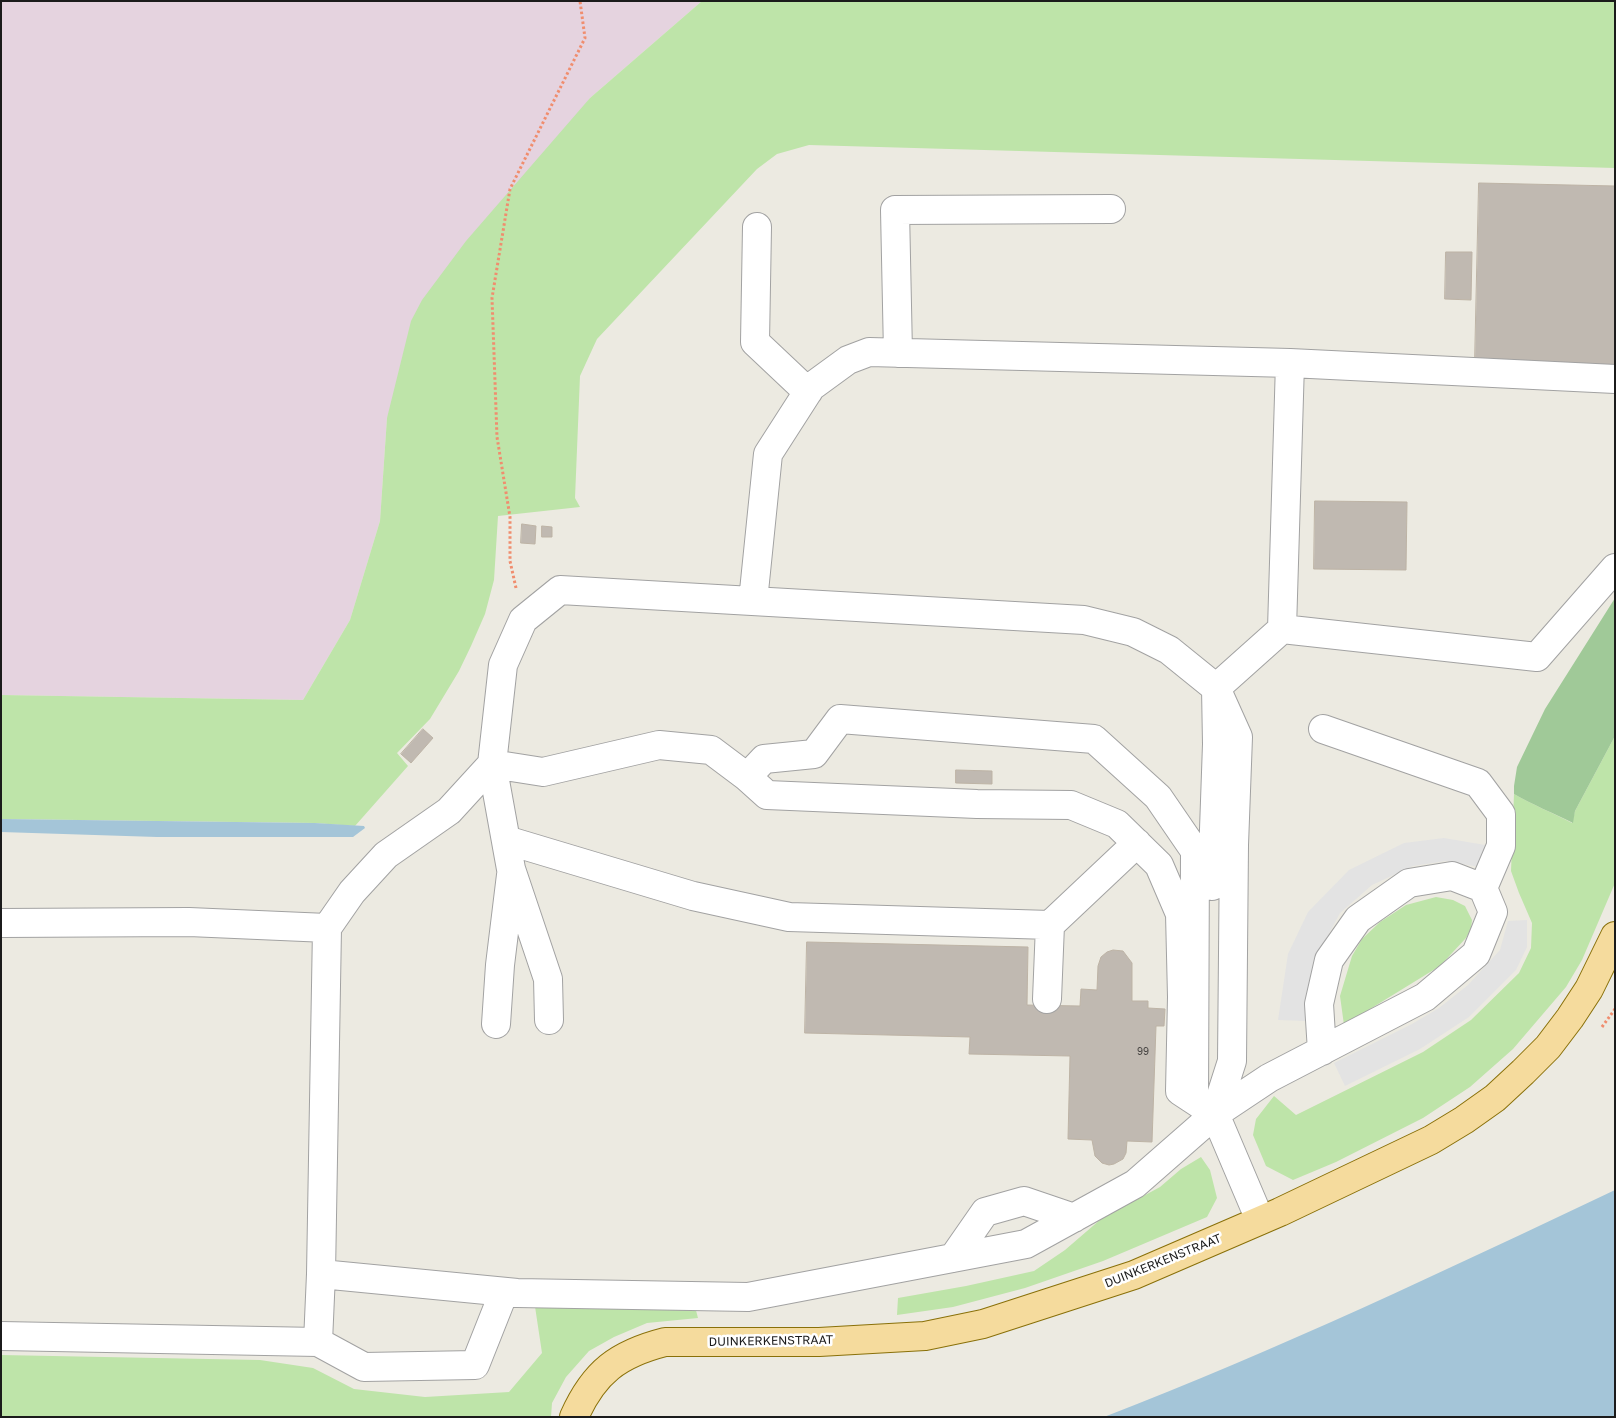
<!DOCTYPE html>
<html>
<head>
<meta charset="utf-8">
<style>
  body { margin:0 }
  #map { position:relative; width:1616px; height:1418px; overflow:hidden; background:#eceae1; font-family:"Golos Text",sans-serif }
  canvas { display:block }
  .frame { position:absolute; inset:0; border:2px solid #1b1b1b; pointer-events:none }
</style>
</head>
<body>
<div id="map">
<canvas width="1616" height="1418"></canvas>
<div class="frame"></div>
</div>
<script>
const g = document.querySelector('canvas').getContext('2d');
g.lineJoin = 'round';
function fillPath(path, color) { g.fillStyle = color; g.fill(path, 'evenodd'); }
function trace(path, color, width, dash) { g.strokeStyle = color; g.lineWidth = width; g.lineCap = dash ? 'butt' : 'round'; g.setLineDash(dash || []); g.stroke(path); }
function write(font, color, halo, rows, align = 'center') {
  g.font = font + ' "Golos Text",sans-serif'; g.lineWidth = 5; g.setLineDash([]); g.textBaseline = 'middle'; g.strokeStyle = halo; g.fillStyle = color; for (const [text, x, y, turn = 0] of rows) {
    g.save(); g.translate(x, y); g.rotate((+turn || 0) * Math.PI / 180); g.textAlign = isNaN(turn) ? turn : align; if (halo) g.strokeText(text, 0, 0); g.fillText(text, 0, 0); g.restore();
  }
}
fillPath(new Path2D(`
  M1,1H702L590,98L387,418L380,521L350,620L303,700L1,695Z`), '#e5d3df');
fillPath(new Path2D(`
  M702,1H1615V168L809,145L777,154L757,169L597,339L580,376L575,498L580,507L498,516L494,580L485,614L471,646L459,671L430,719L397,753L408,766L355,826L315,823L1,819V695L303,700L350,620L380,521L387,418L411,321L422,300L466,241L590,98Z
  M1615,736V883L1582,960L1566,987L1513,1049L1470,1087L1423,1118L1336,1162L1293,1180L1266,1166L1253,1135L1256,1119L1274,1096L1296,1115L1423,1052L1471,1020L1519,973L1531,948L1532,923L1519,893L1511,871L1514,794C1533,805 1553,813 1572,823L1575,811Z
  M1436,897L1453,900L1465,906L1472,920L1471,929L1466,938L1440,966L1344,1025L1340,996L1352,956L1362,939L1380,922L1406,905Z
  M1201,1157L1210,1170L1217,1198L1207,1217L1103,1261L1025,1288L953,1307L897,1315L898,1298L966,1286L1034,1271L1065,1250L1101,1219L1160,1187L1181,1169Z
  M531,1280L689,1284L698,1318L647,1323L614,1337L589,1351L566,1377L552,1403L551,1417H1V1355L260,1360L313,1368L354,1389L425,1397L509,1392L542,1353Z`), '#bee4a9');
fillPath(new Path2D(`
  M1615,598V736L1575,811L1573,823C1553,813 1533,805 1514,794V786L1517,767L1545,709Z`), '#a0c998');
fillPath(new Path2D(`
  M1444,838L1485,845L1479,867L1446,861L1413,866L1372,885L1340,913L1316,958L1305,1021L1278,1020L1288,954L1308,912L1349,870L1404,843Z
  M1527,920V947L1516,970L1469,1017L1420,1049L1345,1086L1334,1063L1412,1024L1439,1008L1468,985L1500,950L1508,921Z`), '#e3e3e3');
fillPath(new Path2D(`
  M1,819L315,823L364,826L365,828L353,837H157L1,832Z
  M1615,1190V1417H1104C1278,1350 1446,1270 1615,1190Z`), '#a4c5d8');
const building = new Path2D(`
  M1479,183L1615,186V365L1475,361Z
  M1446,252H1472L1471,300L1445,299Z
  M1315,501L1407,502L1406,570L1314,569Z
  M522,524L536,526L535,544L521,543Z
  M542,526L552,527V537H542Z
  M423,729L433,738L411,763L401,754Z
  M956,770L992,771V784L956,783Z
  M807,942L1028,947L1027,1005L1080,1006L1081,989L1097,990L1098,966L1101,957L1107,952L1113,950L1123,951L1132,963V1001H1148V1008L1165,1009L1164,1026H1156L1152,1142L1127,1141L1126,1153L1123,1159L1114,1164L1109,1165L1102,1163L1095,1156L1092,1140L1068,1139L1070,1056L969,1054L970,1037L805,1033Z`);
fillPath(building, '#c0b9b1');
trace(building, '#bdb3a5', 1);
const minor = new Path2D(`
  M757,227L755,342L808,392
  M898,353L895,210L1111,209
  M1290,363L1615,379
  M753,601L768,454L811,387L848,360L869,352L1290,363L1282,629L1216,688L1217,744L1212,886
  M1282,629L1537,657L1615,568
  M1323,729L1478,783L1501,814V846L1483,888
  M506,840L693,896L789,917L1050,925
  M1,923L189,922L327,928
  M1047,999L1050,925L1137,843
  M549,1020L548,979L511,869L492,764L503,665L523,620L560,590L1084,620L1133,632L1169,650L1216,688L1238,737L1234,845L1232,1061L1215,1114
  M496,1024L500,965L511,875
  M1194,1100L1195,851L1158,797L1094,739L840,719L814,754L764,759L747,777L767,795L977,804L1071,805L1117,824L1159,865L1180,914L1182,997L1180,1091L1215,1114L1260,1220
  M953,1258L985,1212L1024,1201L1074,1218
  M321,1274L517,1293L748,1297L1026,1244L1135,1184L1215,1114L1269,1078L1425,997L1476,954L1493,912L1483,888L1452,876L1409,883L1358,919L1329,960L1319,1004L1322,1051
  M504,1292L475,1365L364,1367L318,1342L321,1274L327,928L352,892L386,855L449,811L492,764L543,772L659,745L711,750L747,777
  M1,1336L318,1342`);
const major = new Path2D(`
  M574,1417C594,1372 618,1354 665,1342H819L925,1336L983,1324L1134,1275L1280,1212L1431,1140L1464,1120L1495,1098L1523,1072L1548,1047L1570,1018L1589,989L1615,936`);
trace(minor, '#a2a2a2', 30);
trace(major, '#897009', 30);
trace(new Path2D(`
  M516,588L510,561V517L497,437L492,298L510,189L585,38L580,1
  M1602,1027L1615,1009`), '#f08d6e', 3, [2.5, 2.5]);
trace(minor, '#fff', 28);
trace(major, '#f5db9d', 28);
write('10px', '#444240', null, [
  ["99",1143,1052]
]);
write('12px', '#1b1b1b', '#fff', [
  ["DUINKERKENSTRAAT",1163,1261,-22],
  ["DUINKERKENSTRAAT",771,1341,-1]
]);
</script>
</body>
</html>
